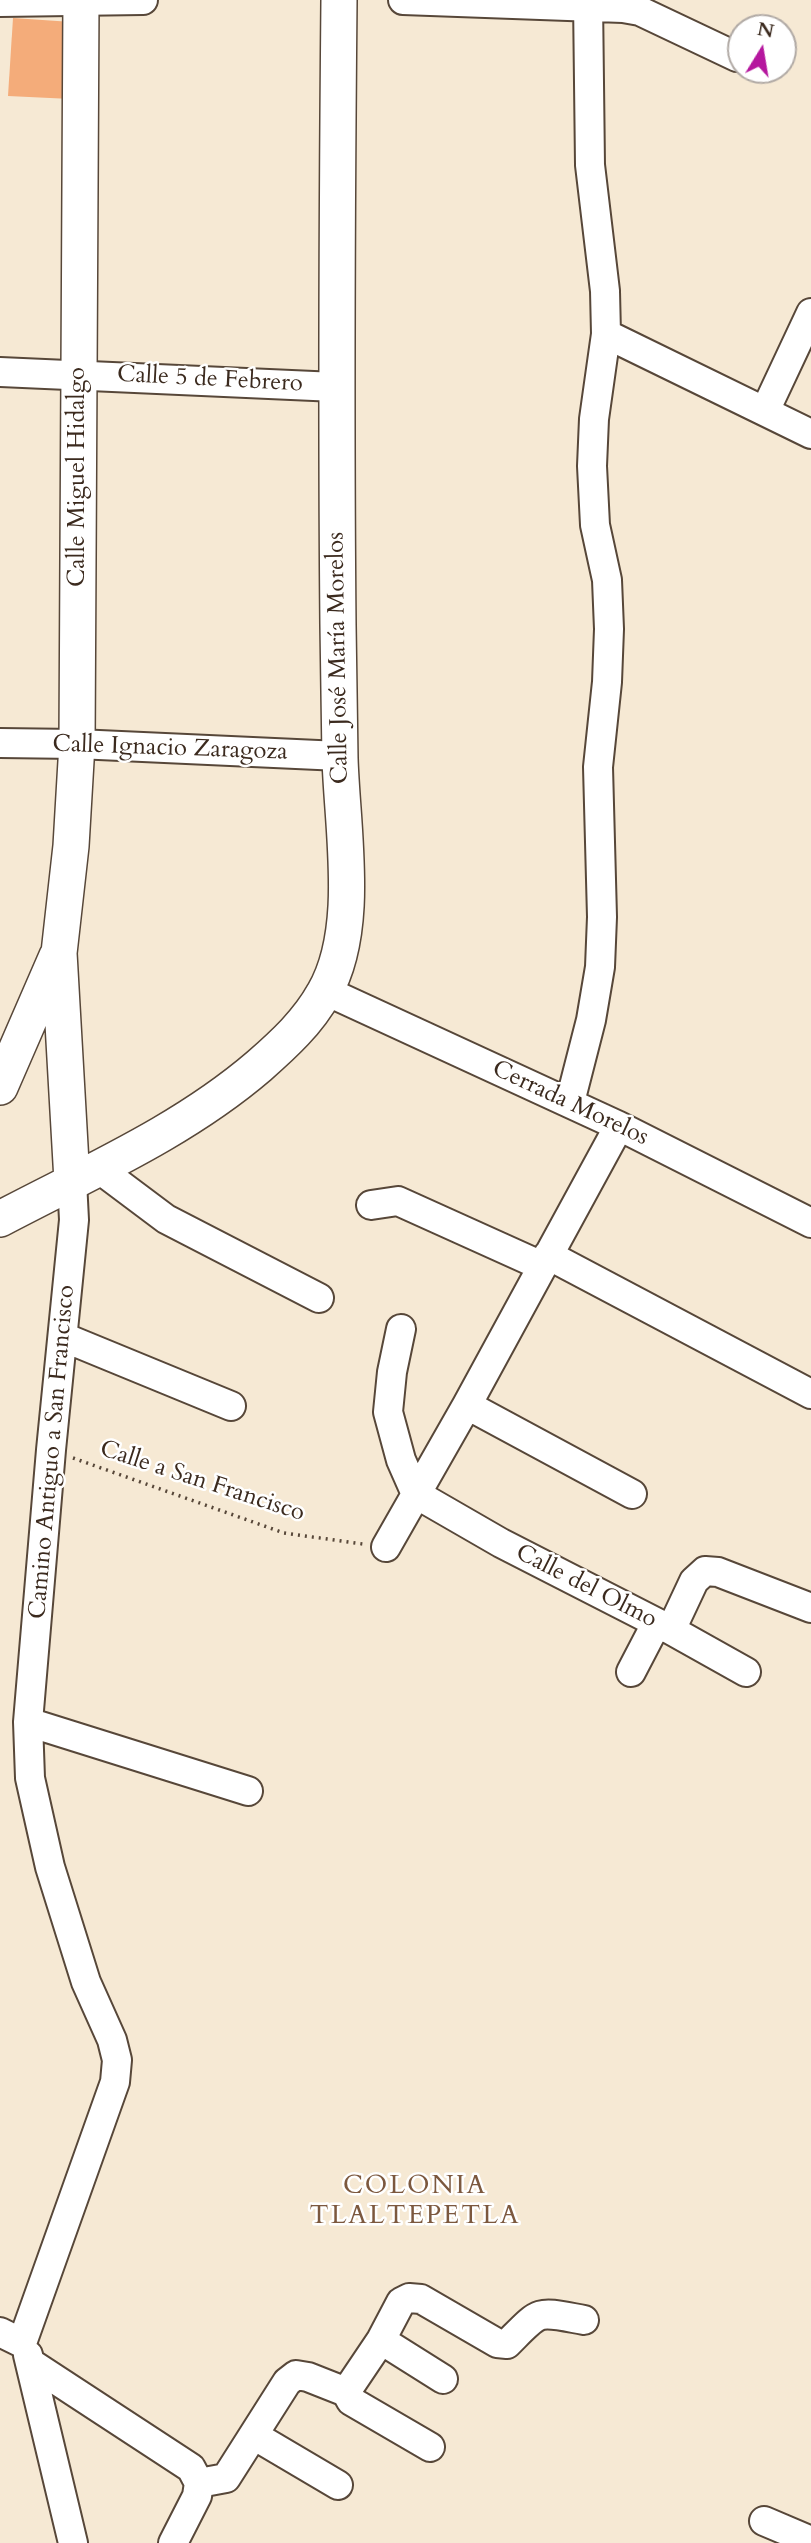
<!DOCTYPE html>
<html>
<head>
<meta charset="utf-8">
<style>
  body { margin:0 }
  #map { position:relative; width:811px; height:2543px; overflow:hidden; background:#f6e9d4; font-family:Cardo,serif }
  canvas { display:block }
  .north { position:absolute; left:727px; top:14px; width:70px; height:70px; box-sizing:border-box; background:#fff; border:2px solid #b1aaa5; border-radius:50%; rotate:11deg; font-size:19px; font-weight:700; line-height:28px; text-align:center; color:#3b2a1e }
  .north::after { content:''; display:block; margin:auto; width:24px; height:32px; background:#b5179e; clip-path:polygon(50% 0,100% 100%,50% 72%,0 100%) }
</style>
</head>
<body>
<div id="map">
<canvas width="811" height="2543"></canvas>
<div class="north">N</div>
</div>
<script>
const g = document.querySelector('canvas').getContext('2d');
g.lineJoin = 'round';
function fillPath(path, color) { g.fillStyle = color; g.fill(path, 'evenodd'); }
function trace(path, color, width, dash) { g.strokeStyle = color; g.lineWidth = width; g.lineCap = dash ? 'butt' : 'round'; g.setLineDash(dash || []); g.stroke(path); }
function write(font, color, halo, rows, align = 'center') {
  g.font = font + ' Cardo,serif'; g.lineWidth = 5; g.setLineDash([]); g.textBaseline = 'middle'; g.strokeStyle = halo; g.fillStyle = color; for (const [text, x, y, turn = 0] of rows) {
    g.save(); g.translate(x, y); g.rotate((+turn || 0) * Math.PI / 180); g.textAlign = isNaN(turn) ? turn : align; if (halo) g.strokeText(text, 0, 0); g.fillText(text, 0, 0); g.restore();
  }
}
fillPath(new Path2D(`
  M13,18L72,22L71,99L8,96Z`), '#f4ac7a');
const minor = new Path2D(`
  M403,0L623,8L640,11L737,57
  M0,2L143,0
  M606,334L811,434
  M0,372L336,387
  M765,411L811,313
  M0,743L77,744L340,756
  M326,991L619,1126L811,1223
  M570,1102L591,1020L600,967L602,917L598,767L607,682L609,629L607,580L595,525L592,466L594,419L606,334L605,291L590,165L588,0
  M98,1168L166,1219L319,1298
  M371,1205L398,1201L542,1266
  M548,1255L811,1394
  M401,1329L392,1372L388,1412L401,1460L416,1494L501,1543L671,1630L746,1672
  M63,1337L231,1406
  M467,1405L632,1494
  M386,1547L467,1405L619,1126
  M671,1630L694,1581L705,1571L718,1572L811,1608
  M631,1672L656,1624
  M28,1722L248,1791
  M0,2332L22,2343
  M381,2340L443,2379
  M22,2343L115,2082L117,2060L112,2040L86,1982L50,1867L30,1778L28,1722L51,1450L74,1220L72,1181
  M28,2355L73,2543
  M32,2364L191,2468L199,2483L197,2496L173,2543
  M346,2392L381,2340L401,2302L409,2298L421,2299L497,2343L507,2344C542,2309 535,2311 584,2320
  M346,2392L351,2401L430,2447
  M255,2436L338,2485
  M199,2483L226,2478L287,2382L296,2375L308,2377L346,2392
  M764,2521L811,2541`);
const major = new Path2D(`
  M0,1087L57,956
  M72,1181L59,953L71,846L77,744L81,0
  M0,1219C89,1172 182,1132 259,1066C284,1044 308,1022 324,993C361,930 342,829 340,758C339,714 339,669 338,625C336,416 337,208 339,0`);
trace(minor, '#574739', 32);
trace(major, '#574739', 38);
trace(new Path2D(`
  M73,1458L284,1533L363,1544`), '#574739', 3.5, [2, 5]);
trace(minor, '#fff', 28);
trace(major, '#fff', 35);
write('24px', '#3b2a1e', '#fff', [
  ["Calle 5 de Febrero",210,380,3],
  ["Calle Miguel Hidalgo",78,477,-90],
  ["Calle José María Morelos",339,658,-91],
  ["Calle Ignacio Zaragoza",170,749,2],
  ["Cerrada Morelos",570,1104,25],
  ["Camino Antiguo a San Francisco",53,1452,-85],
  ["Calle a San Francisco",202,1482,18],
  ["Calle del Olmo",586,1587,27]
]);
g.letterSpacing = '2px';
write('26px', '#7c583e', '#fff', [
  ["COLONIA",415,2187],
  ["TLALTEPETLA",415,2217]
]);
g.letterSpacing = '0px';
</script>
</body>
</html>
